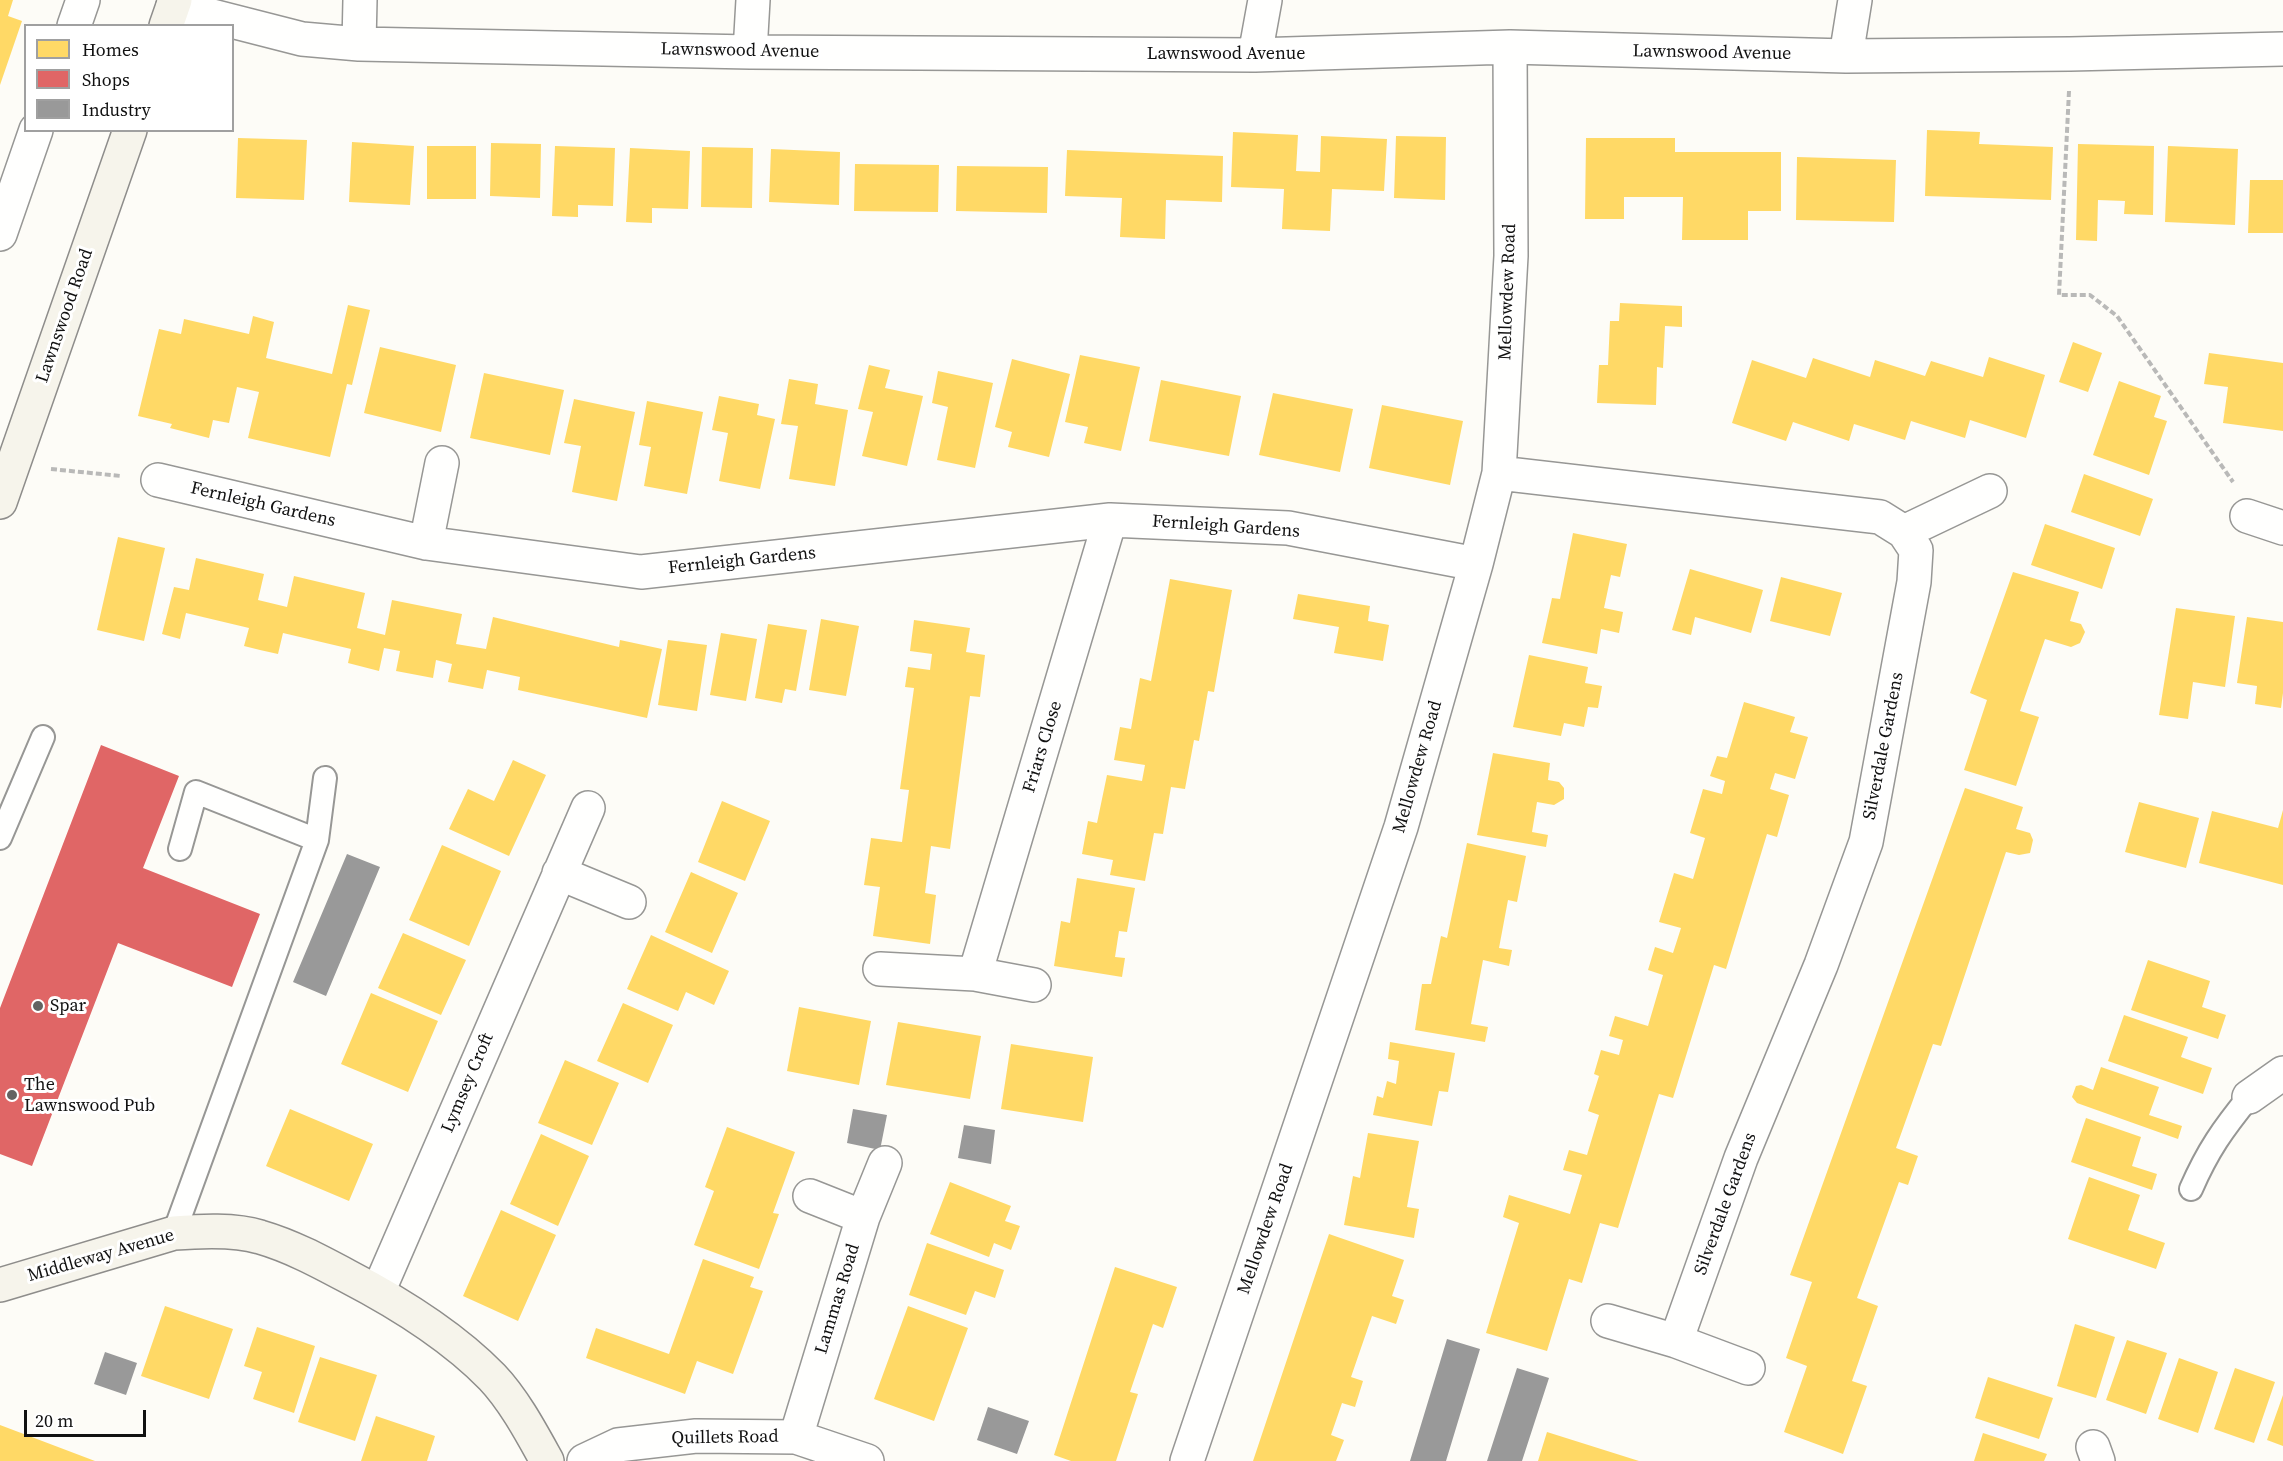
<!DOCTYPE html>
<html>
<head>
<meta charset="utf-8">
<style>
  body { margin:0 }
  #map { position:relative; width:2283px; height:1461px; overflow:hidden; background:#fdfcf7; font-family:"Source Serif 4",serif }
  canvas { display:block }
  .legend { position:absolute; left:24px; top:24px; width:210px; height:108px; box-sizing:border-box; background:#fff; border:2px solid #a0a0a0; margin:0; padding:8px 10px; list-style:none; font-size:18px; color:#111 }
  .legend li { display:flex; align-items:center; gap:12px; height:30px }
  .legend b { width:30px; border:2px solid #a0a0a0 }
  .scale { position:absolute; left:24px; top:1410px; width:122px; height:27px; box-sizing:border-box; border:3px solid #111; border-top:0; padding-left:8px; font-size:18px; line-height:21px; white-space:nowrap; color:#111; -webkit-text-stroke:4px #fff; paint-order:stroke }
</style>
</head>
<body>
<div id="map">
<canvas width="2283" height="1461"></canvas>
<ul class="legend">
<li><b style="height:16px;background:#ffd966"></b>Homes</li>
<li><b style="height:16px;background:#e06666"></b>Shops</li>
<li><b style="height:16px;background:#999"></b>Industry</li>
</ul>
<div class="scale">20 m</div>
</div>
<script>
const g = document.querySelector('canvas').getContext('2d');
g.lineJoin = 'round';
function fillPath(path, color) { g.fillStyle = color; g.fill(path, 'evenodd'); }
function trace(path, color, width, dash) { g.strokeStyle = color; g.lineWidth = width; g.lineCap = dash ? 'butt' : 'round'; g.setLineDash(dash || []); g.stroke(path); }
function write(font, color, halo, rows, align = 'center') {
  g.font = font + ' "Source Serif 4",serif'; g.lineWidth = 6; g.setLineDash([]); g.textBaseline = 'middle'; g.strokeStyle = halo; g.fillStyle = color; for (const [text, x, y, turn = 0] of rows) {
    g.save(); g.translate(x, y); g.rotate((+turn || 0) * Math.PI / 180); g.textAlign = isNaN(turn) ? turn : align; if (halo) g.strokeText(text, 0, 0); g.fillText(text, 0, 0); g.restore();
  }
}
fillPath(new Path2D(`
  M0,0H13L8,16L22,21L0,85Z
  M1927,130L1980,132L1979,144L2053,147L2051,200L1925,196Z
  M1233,132L1298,135L1296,171L1320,172L1321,136L1387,139L1384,191L1332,189L1330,231L1282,229L1284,189L1231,187Z
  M1396,136L1446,137L1445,200L1394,198Z
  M238,138L307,140L304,200L236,198Z
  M1586,138H1675V152H1781V211H1748V240H1682L1683,197H1624V219H1585Z
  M352,142L414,146L410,205L349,202Z
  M491,143L541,144L540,198L490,196Z
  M2078,144L2154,146L2153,215L2124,214L2125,201L2098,200L2097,241L2076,240Z
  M427,146H476V199H427Z
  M555,146L615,148L613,206L578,205V217L552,216Z
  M2168,146L2238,149L2235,225L2165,222Z
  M702,147L753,148L752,208L701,207Z
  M630,148L690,151L688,209L652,208V223L626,222Z
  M771,149L840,152L839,205L769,202Z
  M1067,150L1223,156L1222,202L1166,200L1165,239L1120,237L1122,198L1065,196Z
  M1797,157L1896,160L1894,222L1796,220Z
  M855,164L939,165L938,212L854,211Z
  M957,166L1048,167L1047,213L956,211Z
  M2250,180H2283V233H2248Z
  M1620,303L1682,306V327L1665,326L1663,368L1657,367L1656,405L1597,403L1599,365H1608L1610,321H1619Z
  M348,305L370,310L352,385L347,384L330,457L248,438L259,392L237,387L229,423L213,420L209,438L170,428L172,424L138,416L159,329L181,334L184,319L249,334L253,316L274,322L266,358L332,374Z
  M2073,342L2102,353L2088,392L2059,382Z
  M380,347L456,365L441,432L364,413Z
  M2209,353L2283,363V431L2223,423L2228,387L2204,384Z
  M1080,355L1140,367L1121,451L1084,443L1088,427L1065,422Z
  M1989,357L2045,375L2026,438L1970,420L1965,438L1911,421L1905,440L1854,424L1849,441L1793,422L1786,441L1732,423L1752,360L1806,378L1813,358L1870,377L1875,360L1925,376L1931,361L1983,377Z
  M1012,359L1070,374L1049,457L1008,447L1012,432L995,427Z
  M869,365L890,370L885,388L923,396L907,466L862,456L873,412L858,409Z
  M938,371L993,383L975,468L937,460L948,407L932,403Z
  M484,373L564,390L550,455L470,438Z
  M789,379L818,384L815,404L848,410L835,486L789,479L798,426L781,424Z
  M1161,380L1241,396L1229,456L1149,441Z
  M2119,381L2161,396L2154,417L2167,421L2149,475L2093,455Z
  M1273,393L1353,409L1340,472L1259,455Z
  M719,396L759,404L757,415L775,419L760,489L719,481L728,433L712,430Z
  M574,399L635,412L617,501L572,492L581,446L564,443Z
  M647,401L703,412L687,494L644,486L651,447L639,445Z
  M1382,405L1463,421L1450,485L1369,468Z
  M2084,474L2153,499L2140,536L2071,512Z
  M2045,524L2115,548L2102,589L2031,565Z
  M1573,533L1627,544L1620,577L1611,575L1604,608L1623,612L1619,633L1601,629L1597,654L1542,643L1552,598L1560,599Z
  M118,537L165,548L144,641L97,630Z
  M196,558L264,574L258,600L287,607L294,576L365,593L357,628L385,635L392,600L462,614L456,644L486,649L493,617L619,647L620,640L662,649L647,718L518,690L520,677L487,670L483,689L448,682L452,664L436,660L433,678L396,671L400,651L384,648L379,671L348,663L351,649L283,633L278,654L260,650L244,646L249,628L186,613L180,639L162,634L174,587L189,590Z
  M1690,569L1763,590L1751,633L1695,617L1691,635L1672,630Z
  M2013,572L2079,592L2070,621L2081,624L2085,632L2080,643L2071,647L2045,639L2020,711L2039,717L2016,786L1964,770L1987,700L1970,693Z
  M1781,577L1842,593L1830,636L1770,621Z
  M1170,579L1232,590L1214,692L1208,691L1199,741L1194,740L1185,789L1171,787L1163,834L1154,833L1145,881L1110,875L1113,860L1082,854L1088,821L1097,823L1107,775L1142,781L1145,765L1114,760L1120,727L1131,729L1140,678L1151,681Z
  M1298,594L1370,606L1368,621L1389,625L1383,661L1334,653L1339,627L1293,619Z
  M2176,608L2235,616L2225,687L2193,682L2188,719L2159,715Z
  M2247,617L2283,622V693L2281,708L2255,704L2257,686L2237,683Z
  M821,619L859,626L846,696L809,690Z
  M914,620L970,628L966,652L985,655L980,697L970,696L950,849L931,846L925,893L936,895L930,944L873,936L880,887L864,885L871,838L902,842L909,790L900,789L914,688L905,687L908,667L930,670L932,654L910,651Z
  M768,624L807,630L796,691L785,689L782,703L755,698Z
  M721,633L757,639L746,701L710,695Z
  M668,640L707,645L697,711L658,705Z
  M1529,655L1588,667L1585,683L1602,686L1598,708L1588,707L1584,727L1564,723L1561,736L1513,727Z
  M1744,702L1795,717L1790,732L1808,737L1795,779L1775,773L1770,789L1789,795L1777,837L1767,834L1726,969L1714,965L1673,1098L1659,1094L1618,1228L1600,1223L1582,1283L1569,1279L1547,1351L1486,1333L1519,1223L1503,1217L1509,1195L1570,1214L1582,1175L1563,1170L1569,1150L1587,1155L1599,1115L1588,1111L1599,1076L1594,1074L1601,1050L1619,1055L1623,1040L1609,1036L1615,1016L1648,1026L1663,975L1648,970L1655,947L1673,953L1681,928L1659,922L1674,873L1693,879L1705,838L1690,833L1703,789L1722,794L1725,781L1710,776L1717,756L1727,758Z
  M1493,753L1550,763L1548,780L1559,782L1564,788V799L1554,805L1537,802L1532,832L1548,835L1546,847L1477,835Z
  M513,760L546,775L509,856L449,829L468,789L494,801Z
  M1965,788L2023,807L2016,829L2030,833L2033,840L2030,853L2019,855L2006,852L1941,1046L1933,1044L1896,1148L1918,1156L1908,1185L1899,1182L1857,1298L1878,1306L1852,1381L1867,1386L1843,1454L1784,1432L1807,1366L1786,1358L1812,1282L1790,1275Z
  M722,801L770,821L745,881L698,862Z
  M2139,802L2199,818L2186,868L2125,852Z
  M2283,810V885L2199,863L2212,811L2278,828Z
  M1467,843L1526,856L1517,902L1508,900L1499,948L1512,950L1509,966L1483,960L1471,1024L1488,1027L1485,1042L1415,1030L1422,984H1431L1441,936L1447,938Z
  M442,845L501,871L469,946L409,920Z
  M691,872L738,893L712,953L665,932Z
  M1077,878L1135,888L1127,932L1119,931L1115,957L1125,958L1122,977L1054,966L1061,921L1070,923Z
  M403,933L466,960L441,1015L378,988Z
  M651,935L729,971L714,1005L686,992L678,1011L627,989Z
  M2148,960L2210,981L2202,1007L2226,1015L2218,1039L2131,1010Z
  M371,993L438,1021L408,1092L341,1064Z
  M623,1003L673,1025L648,1083L597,1061Z
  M799,1007L871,1021L859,1085L787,1071Z
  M2124,1015L2188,1037L2181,1057L2212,1068L2203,1094L2108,1061Z
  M898,1022L981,1036L970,1099L886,1085Z
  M1390,1042L1455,1053L1448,1092L1439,1091L1432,1126L1373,1115L1377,1096L1383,1098L1387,1081L1396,1084L1399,1061L1388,1059Z
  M1011,1044L1093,1057L1083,1122L1001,1109Z
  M565,1060L619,1083L592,1145L538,1123Z
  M2101,1067L2159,1087L2149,1115L2182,1126L2178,1139L2077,1103L2072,1097L2076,1086L2081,1085L2093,1090Z
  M290,1109L373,1144L349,1201L266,1166Z
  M2086,1118L2141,1137L2132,1166L2157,1174L2152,1190L2071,1162Z
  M727,1127L795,1152L773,1213L779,1214L759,1269L694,1245L714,1191L705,1187Z
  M1368,1133L1419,1141L1407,1207L1419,1209L1414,1238L1344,1225L1353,1176L1360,1178Z
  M541,1134L589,1156L558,1226L510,1204Z
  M2089,1177L2140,1195L2128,1230L2165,1243L2156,1269L2068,1239Z
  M950,1182L1011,1206L1005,1221L1020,1226L1011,1250L994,1243L989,1257L930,1234Z
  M501,1210L556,1235L518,1321L463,1296Z
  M1329,1234L1404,1260L1392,1296L1404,1300L1396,1324L1372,1316L1351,1377L1363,1381L1355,1407L1342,1403L1331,1435L1344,1440L1336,1461H1253Z
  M927,1243L1004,1270L995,1298L975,1291L966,1315L909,1295Z
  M703,1259L754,1277L750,1287L763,1291L733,1374L697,1361L685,1394L586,1358L596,1328L669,1354Z
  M1115,1267L1177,1287L1163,1328L1153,1324L1130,1392L1138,1394L1116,1461H1071L1054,1455Z
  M165,1306L233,1329L209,1399L141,1376Z
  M908,1306L968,1328L934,1421L874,1399Z
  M2075,1324L2115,1337L2096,1398L2057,1386Z
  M257,1327L315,1346L294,1413L253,1399L262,1372L244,1366Z
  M2127,1340L2167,1353L2146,1414L2106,1400Z
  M320,1357L377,1375L355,1441L298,1422Z
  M2179,1358L2218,1372L2198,1433L2158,1419Z
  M2235,1368L2275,1382L2254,1443L2214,1429Z
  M1988,1377L2053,1398L2039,1439L1975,1418Z
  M2283,1395V1446L2267,1440Z
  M376,1416L435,1436L427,1461H361Z
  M0,1425L95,1461H0Z
  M1547,1432L1639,1461H1538Z
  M1983,1433L2047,1454L2044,1461H1974Z`), '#ffd966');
fillPath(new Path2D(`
  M101,745L179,776L143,868L260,914L232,987L118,943L32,1166L0,1154V1008Z`), '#e06666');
fillPath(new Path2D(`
  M347,854L380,867L326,996L293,982Z
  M853,1109L887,1115L880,1150L847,1143Z
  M964,1125L995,1130L991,1164L958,1158Z
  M1447,1339L1480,1349L1446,1461H1410Z
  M105,1352L137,1363L126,1395L94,1384Z
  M1517,1368L1549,1378L1522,1461H1487Z
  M988,1407L1029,1421L1017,1454L977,1440Z`), '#999');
const lane = new Path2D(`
  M0,838L43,737
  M180,849L196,792L317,840
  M2191,1189C2208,1150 2223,1129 2249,1097
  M174,1233L317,840L325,778`);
const street = new Path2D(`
  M173,6L302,39L359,44L750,52L1255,55L1510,47L1846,56L2070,54L2283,49
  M74,26L83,0
  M359,44L360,0
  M750,52L753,0
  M1255,55L1265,0
  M1846,56L1855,0
  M0,234L36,130
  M1499,473L1880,517L1904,532L1916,550L1914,582L1866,842L1821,965L1741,1158L1676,1341
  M158,480L426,543L641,572L1110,520L1288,528L1476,564
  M2247,516L2283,528
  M1904,532L1990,491
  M426,543L442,463
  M559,873L629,902
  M880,969L975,974L1034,985
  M975,974L1110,520
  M2249,1097L2283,1073
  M810,1196L863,1217
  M378,1292L588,808
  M1608,1321L1676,1341L1748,1368
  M796,1437L863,1217L885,1163
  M2093,1447L2098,1461
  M584,1461L618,1445L696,1436L796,1437L867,1461
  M1187,1461L1401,827L1476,564L1499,473L1511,256L1510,47`);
const secondary = new Path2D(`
  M166,26L175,0
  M0,502L130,130
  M0,1285L174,1233C200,1231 235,1229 260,1237C291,1246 319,1261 347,1276C399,1303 451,1335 492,1377C514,1400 532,1434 547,1461`);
trace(lane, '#979795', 26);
trace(street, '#979795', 36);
trace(secondary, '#8e8d8b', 36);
trace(new Path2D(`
  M2069,91L2059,295H2090L2117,316L2233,482
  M51,469L121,476`), '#b9b9b8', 4, [6, 3]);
trace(lane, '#fffffe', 22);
trace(street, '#fffffe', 33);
trace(secondary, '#f6f4eb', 33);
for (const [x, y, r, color] of [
  [38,1006,6,"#646362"],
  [12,1095,6,"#646362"]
]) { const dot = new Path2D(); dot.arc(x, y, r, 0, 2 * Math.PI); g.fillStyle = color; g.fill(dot); trace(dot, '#fff', 2); }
write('18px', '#111', '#fff', [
  ["Lawnswood Avenue",740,51,1],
  ["Lawnswood Avenue",1712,53,1],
  ["Lawnswood Avenue",1226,54],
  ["Mellowdew Road",1508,292,-88],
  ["Lawnswood Road",65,316,-71],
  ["Fernleigh Gardens",263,505,13],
  ["Fernleigh Gardens",1226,527,4],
  ["Fernleigh Gardens",742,561,-6],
  ["Silverdale Gardens",1884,746,-79],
  ["Friars Close",1043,747,-73],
  ["Mellowdew Road",1418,767,-74],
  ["Lymsey Croft",468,1083,-67],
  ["Silverdale Gardens",1726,1204,-70],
  ["Mellowdew Road",1266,1229,-71],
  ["Middleway Avenue",101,1256,-16],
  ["Lammas Road",838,1299,-73],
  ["Quillets Road",725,1438,-1]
]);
write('18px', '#111', '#fff', [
  ["Spar",50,1006],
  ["The",24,1085],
  ["Lawnswood Pub",24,1106]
], 'left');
</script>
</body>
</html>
